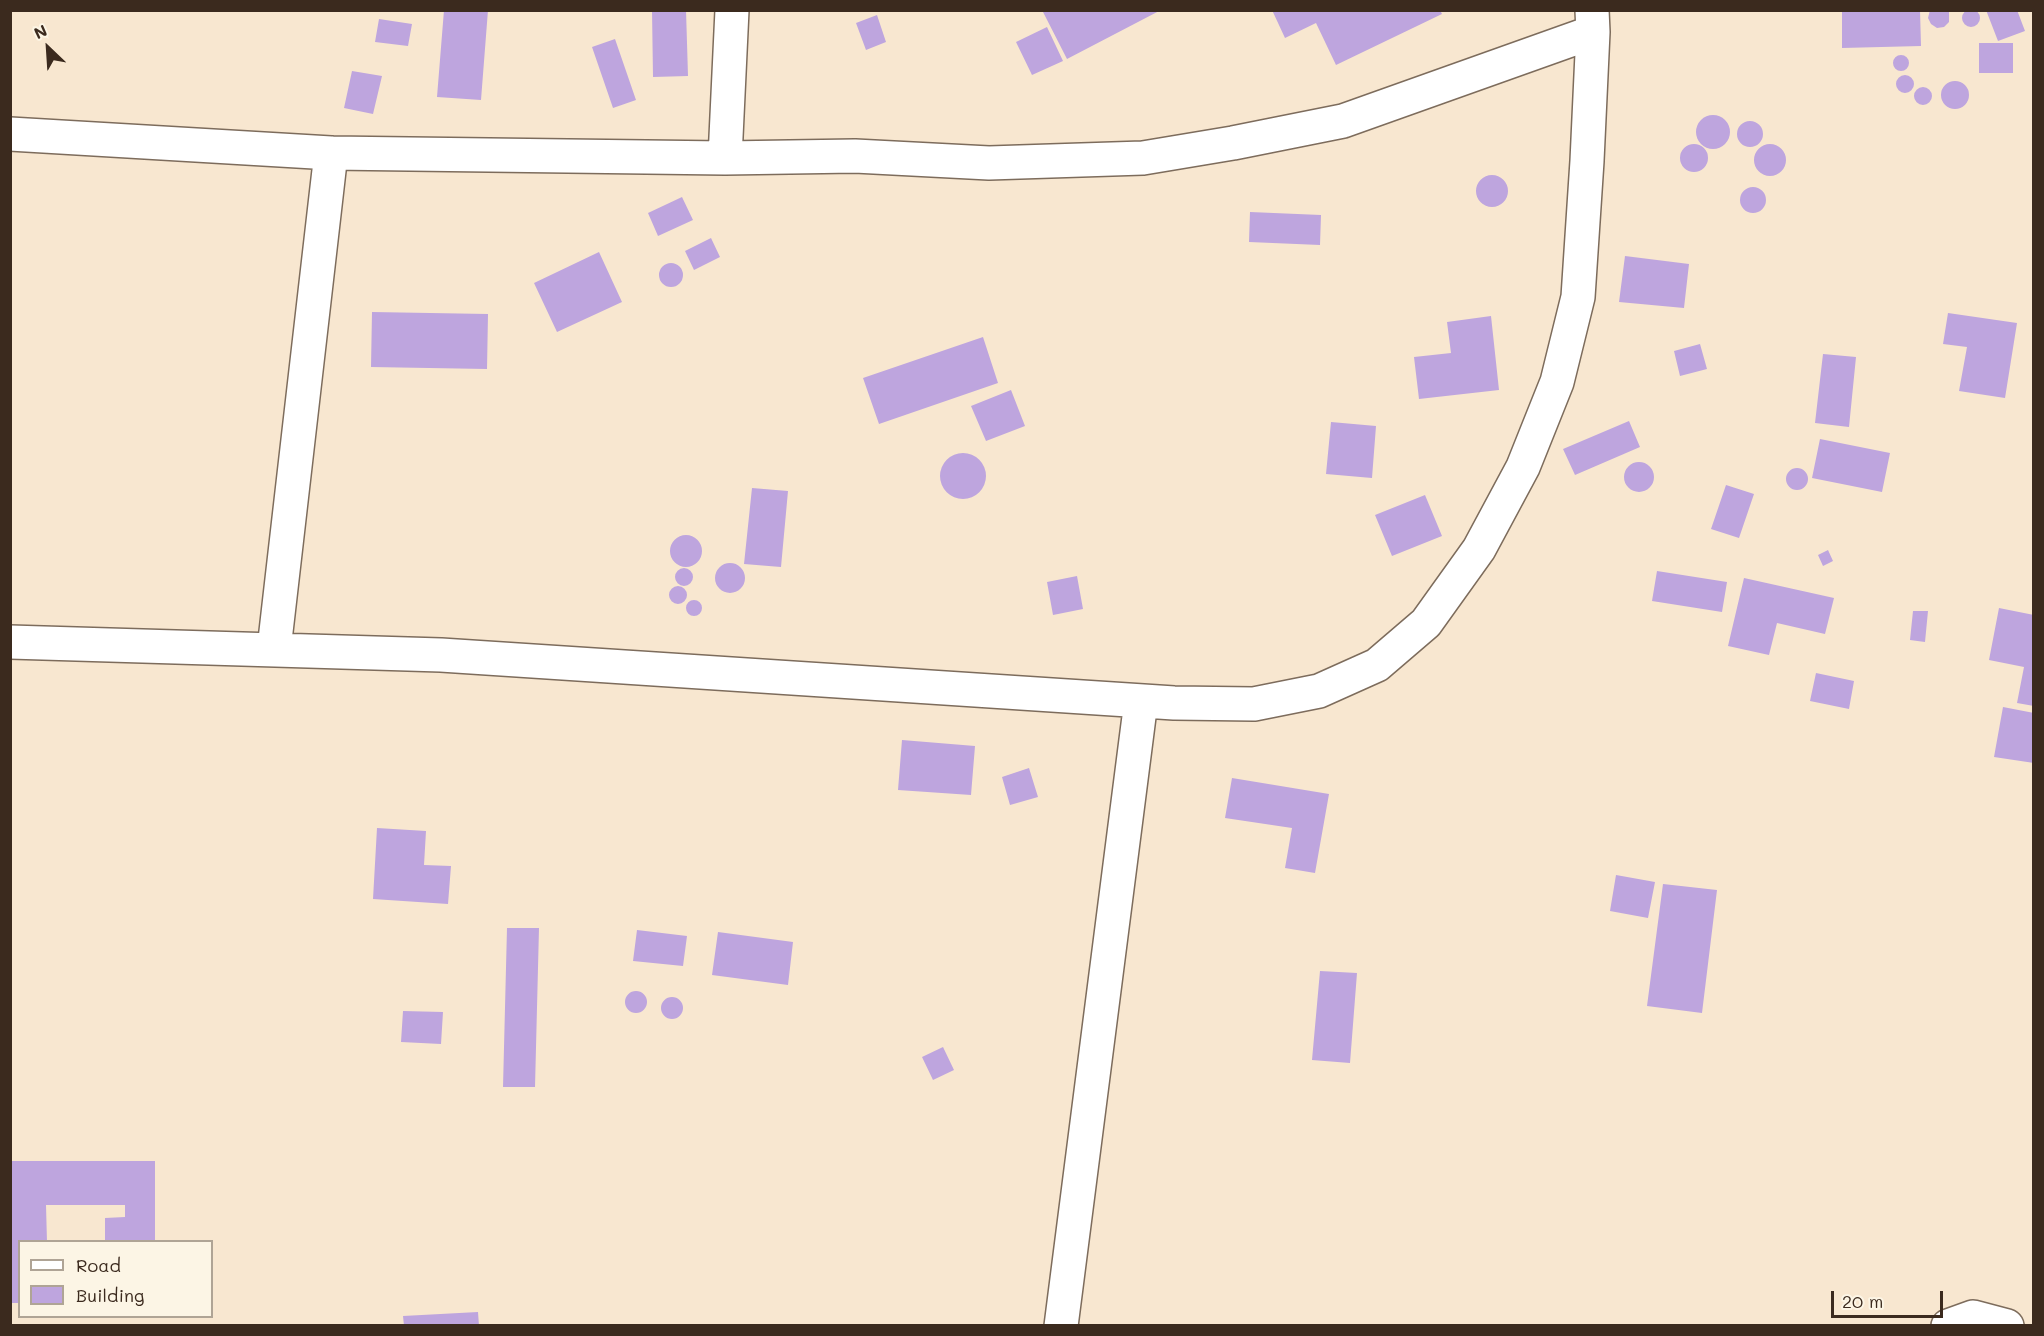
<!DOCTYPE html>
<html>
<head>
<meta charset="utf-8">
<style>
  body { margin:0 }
  #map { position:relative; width:2044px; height:1336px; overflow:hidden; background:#f8e7d0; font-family:Mali,sans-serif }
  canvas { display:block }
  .frame { position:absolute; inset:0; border:12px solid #3b2a1e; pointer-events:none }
  .legend { position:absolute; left:18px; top:1240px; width:195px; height:78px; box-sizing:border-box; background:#fcf5e5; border:2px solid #afa495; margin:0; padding:8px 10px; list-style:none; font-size:18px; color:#3b2a1e }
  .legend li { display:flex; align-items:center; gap:12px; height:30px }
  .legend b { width:30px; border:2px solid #afa495 }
  .north { position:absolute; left:18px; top:18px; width:60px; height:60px; -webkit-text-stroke:4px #fcf5e5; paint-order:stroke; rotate:335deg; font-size:16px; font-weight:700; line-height:24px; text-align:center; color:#3b2a1e }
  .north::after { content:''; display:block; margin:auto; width:21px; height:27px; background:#3b2a1e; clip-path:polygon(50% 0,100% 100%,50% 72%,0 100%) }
  .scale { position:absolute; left:1831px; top:1291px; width:112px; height:27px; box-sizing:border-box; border:3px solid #3b2a1e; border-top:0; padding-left:8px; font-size:18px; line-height:21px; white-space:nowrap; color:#3b2a1e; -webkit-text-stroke:4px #fcf5e5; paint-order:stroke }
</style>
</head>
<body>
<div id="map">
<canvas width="2044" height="1336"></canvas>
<div class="frame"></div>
<ul class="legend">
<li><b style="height:8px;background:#fff"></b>Road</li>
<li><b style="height:16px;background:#bea5de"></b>Building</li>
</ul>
<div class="north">N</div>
<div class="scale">20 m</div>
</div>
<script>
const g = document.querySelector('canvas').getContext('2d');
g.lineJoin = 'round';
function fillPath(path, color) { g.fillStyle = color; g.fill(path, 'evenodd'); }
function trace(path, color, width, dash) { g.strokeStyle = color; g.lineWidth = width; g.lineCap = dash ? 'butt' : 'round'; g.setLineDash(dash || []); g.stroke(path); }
fillPath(new Path2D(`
  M1962 18a9 9 0 1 1 18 0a9 9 0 1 1-18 0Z
  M444,10H488L481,100L437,97Z
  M652,10H686L688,76L653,77Z
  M1042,10H1161L1067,59Z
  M1272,10H1440L1442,14L1336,65L1316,23L1285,38Z
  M1842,10H1920L1921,46L1842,48Z
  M1930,10H1949V22L1944,27L1937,28L1931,24L1928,18Z
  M1986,10H2017L2025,31L1998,41Z
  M877,15L886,42L866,50L856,23Z
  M379,19L412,24L408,46L375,42Z
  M1047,27L1063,61L1032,75L1016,42Z
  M615,39L636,100L613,108L592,47Z
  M1979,43H2013V73H1979Z
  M1893 63a8 8 0 1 1 16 0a8 8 0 1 1-16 0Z
  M352,71L382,76L373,114L344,108Z
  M1896 84a9 9 0 1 1 18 0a9 9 0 1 1-18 0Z
  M1941 95a14 14 0 1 1 28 0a14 14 0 1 1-28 0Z
  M1914 96a9 9 0 1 1 18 0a9 9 0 1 1-18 0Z
  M1696 132a17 17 0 1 1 34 0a17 17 0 1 1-34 0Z
  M1737 134a13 13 0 1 1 26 0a13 13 0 1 1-26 0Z
  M1754 160a16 16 0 1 1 32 0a16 16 0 1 1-32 0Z
  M1680 158a14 14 0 1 1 28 0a14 14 0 1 1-28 0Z
  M1476 191a16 16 0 1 1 32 0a16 16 0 1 1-32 0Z
  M1740 200a13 13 0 1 1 26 0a13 13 0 1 1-26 0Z
  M682,197L693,220L658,236L648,213Z
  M1250,212L1321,215L1320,245L1249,242Z
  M711,238L720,257L694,270L685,251Z
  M599,252L622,302L557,332L534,283Z
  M1625,256L1689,264L1684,308L1619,302Z
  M659 275a12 12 0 1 1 24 0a12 12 0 1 1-24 0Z
  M372,312L488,314L487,369L371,367Z
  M1948,313L2017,323L2005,398L1959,391L1967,347L1943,344Z
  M1491,316L1499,390L1419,399L1414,357L1451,353L1447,322Z
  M983,337L998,383L879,424L863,378Z
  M1700,344L1707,369L1680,376L1674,351Z
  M1823,354L1856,357L1849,427L1815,423Z
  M1011,390L1025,426L986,441L971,406Z
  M1629,421L1640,447L1575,475L1563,449Z
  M1331,422L1376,426L1372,478L1326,474Z
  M1820,439L1890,453L1882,492L1812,478Z
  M940 476a23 23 0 1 1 46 0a23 23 0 1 1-46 0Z
  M1624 477a15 15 0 1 1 30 0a15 15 0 1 1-30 0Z
  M1786 479a11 11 0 1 1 22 0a11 11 0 1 1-22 0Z
  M1726,485L1754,494L1739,538L1711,529Z
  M752,488L788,491L781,567L744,564Z
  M1425,495L1442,536L1392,556L1375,515Z
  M670 551a16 16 0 1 1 32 0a16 16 0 1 1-32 0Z
  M1828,550L1833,561L1823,566L1818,555Z
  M715 578a15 15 0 1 1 30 0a15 15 0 1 1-30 0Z
  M675 577a9 9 0 1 1 18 0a9 9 0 1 1-18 0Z
  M1657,571L1727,582L1722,612L1652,601Z
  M1077,576L1083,609L1053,615L1047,582Z
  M1744,578L1834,598L1825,634L1777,623L1769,655L1728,646Z
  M669 595a9 9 0 1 1 18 0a9 9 0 1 1-18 0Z
  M686 608a8 8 0 1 1 16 0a8 8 0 1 1-16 0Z
  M1999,608L2034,615V706L2017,703L2024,667L1989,660Z
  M1913,611H1928L1925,642L1910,640Z
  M1816,673L1854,681L1849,709L1810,701Z
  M2003,707L2034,713V763L1994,757Z
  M902,740L975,746L971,795L898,790Z
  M1029,768L1038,797L1010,805L1002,777Z
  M1232,778L1329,794L1315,873L1285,868L1292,828L1225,818Z
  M377,828L426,831L424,865L451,866L448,904L373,899Z
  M1616,875L1655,882L1648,918L1610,911Z
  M1663,884L1717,890L1702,1013L1647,1006Z
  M507,928H539L535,1087H503Z
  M637,930L687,936L683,966L633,961Z
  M718,932L793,942L788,985L712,975Z
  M1320,971L1357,973L1350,1063L1312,1060Z
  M625 1002a11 11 0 1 1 22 0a11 11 0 1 1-22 0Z
  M661 1008a11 11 0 1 1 22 0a11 11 0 1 1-22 0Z
  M403,1011L443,1012L441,1044L401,1042Z
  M943,1047L954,1070L933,1080L922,1057Z
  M10,1161H155V1242H105V1218L125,1217V1205H46L47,1242H20V1303H10Z
  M478,1312L479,1326H404L403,1316Z`), '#bea5de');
const street = new Path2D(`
  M10,134L331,153L725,158L732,10
  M725,158L855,156L989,163L1143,158L1233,143L1343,121L1593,32
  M10,642L441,655L1174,703L1254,704L1319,691L1377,665L1426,623L1479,549L1523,467L1557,382L1578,297L1587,161L1593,32L1592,10
  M274,649L331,153
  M1061,1326L1141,701
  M1948,1326L1973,1317L2007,1326`);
trace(street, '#7d6c5c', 36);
trace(street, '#fff', 33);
</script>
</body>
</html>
